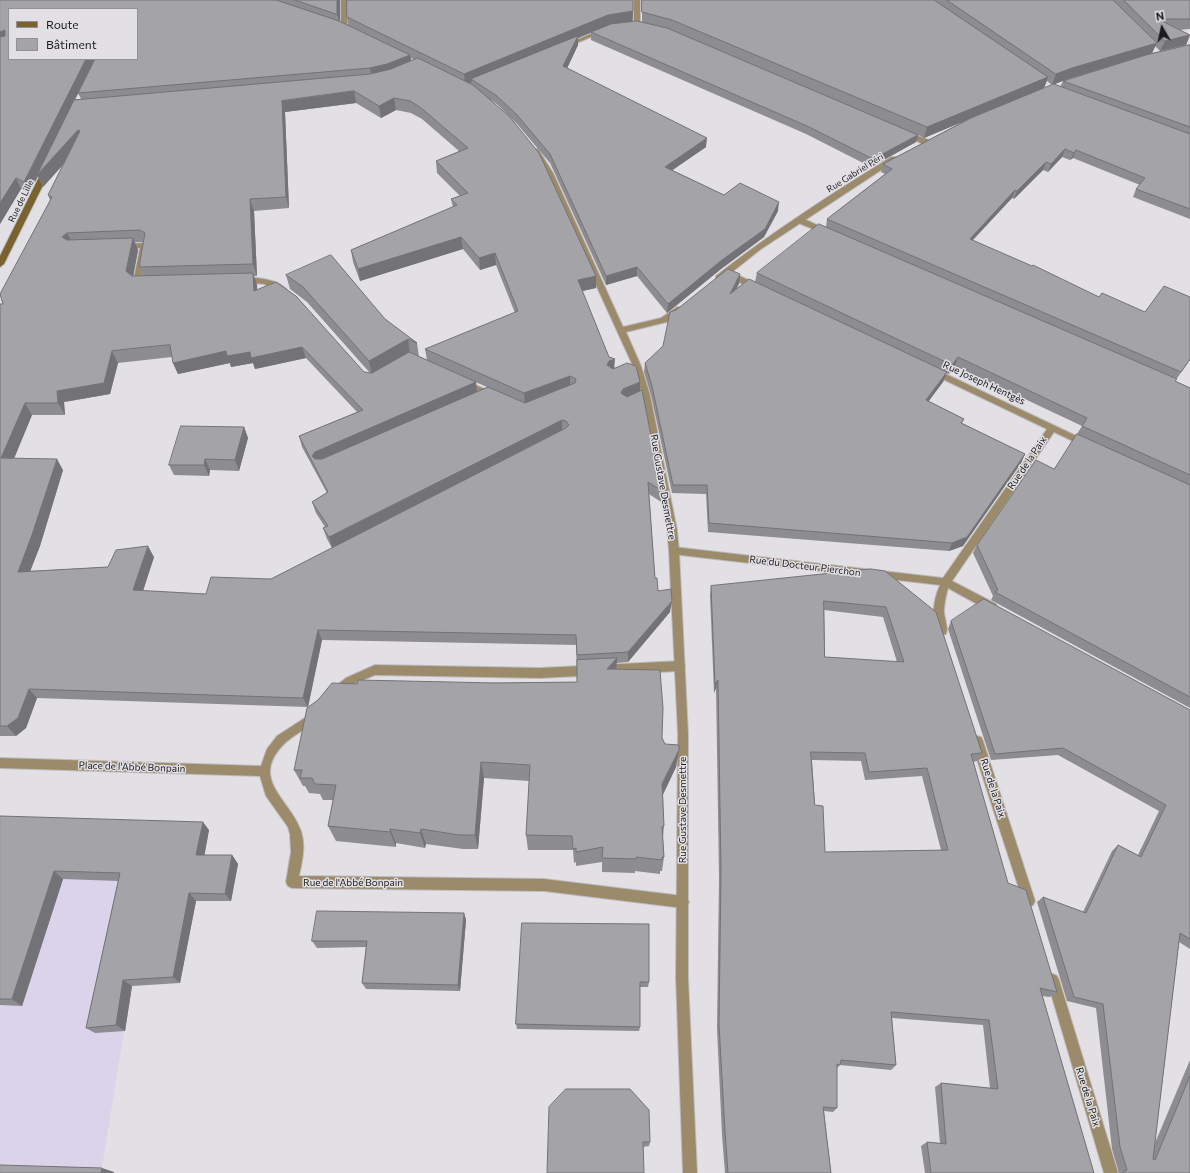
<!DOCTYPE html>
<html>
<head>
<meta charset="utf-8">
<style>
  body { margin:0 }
  #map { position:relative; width:1190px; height:1173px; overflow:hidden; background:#e2e0e5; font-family:Commissioner,sans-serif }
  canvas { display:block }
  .legend { position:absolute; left:8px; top:8px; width:130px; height:52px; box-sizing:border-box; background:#e2e0e5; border:1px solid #929194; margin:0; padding:5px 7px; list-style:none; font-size:12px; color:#1a1a1b }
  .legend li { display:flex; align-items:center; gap:8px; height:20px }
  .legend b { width:20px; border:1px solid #929194 }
  .north { position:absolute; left:1142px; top:8px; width:40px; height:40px; -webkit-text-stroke:3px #e2e0e5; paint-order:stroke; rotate:351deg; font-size:11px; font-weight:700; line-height:16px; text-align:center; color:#1a1a1b }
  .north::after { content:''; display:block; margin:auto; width:14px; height:18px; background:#1a1a1b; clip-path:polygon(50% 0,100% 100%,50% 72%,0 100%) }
</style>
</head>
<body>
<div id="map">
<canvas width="1190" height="1173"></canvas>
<ul class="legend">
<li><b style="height:5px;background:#79622e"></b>Route</li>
<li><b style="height:11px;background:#a4a3a8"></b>Bâtiment</li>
</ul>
<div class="north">N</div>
</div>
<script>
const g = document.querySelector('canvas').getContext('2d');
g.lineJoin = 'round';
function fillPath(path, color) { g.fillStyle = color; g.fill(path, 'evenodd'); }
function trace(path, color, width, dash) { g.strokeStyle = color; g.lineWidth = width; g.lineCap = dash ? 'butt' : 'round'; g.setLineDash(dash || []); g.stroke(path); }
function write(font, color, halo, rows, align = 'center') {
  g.font = font + ' Commissioner,sans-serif'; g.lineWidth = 3; g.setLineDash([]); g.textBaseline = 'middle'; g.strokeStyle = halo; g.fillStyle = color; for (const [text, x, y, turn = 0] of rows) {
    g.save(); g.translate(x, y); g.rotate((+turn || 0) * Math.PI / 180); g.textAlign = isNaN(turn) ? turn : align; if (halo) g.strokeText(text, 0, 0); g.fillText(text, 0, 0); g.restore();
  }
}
fillPath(new Path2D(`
  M0,825L157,829L101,1173H0Z`), '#dad3e9');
const service = new Path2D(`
  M144,243L148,245L141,280L147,281L148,283C145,287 136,287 133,283L140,248H123L119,246L123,244Z
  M242,277C256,278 277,278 287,290L283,293L264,284L239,282L238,280Z
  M464,380L496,394L497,396L496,398H490L461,385L460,383Z`);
const minor = new Path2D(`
  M341,0H347V29L344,31L341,29Z
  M634,0H640V25L637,27L634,25Z
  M600,30L605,31L567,47L562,46Z
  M904,131L929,140L930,142L926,144H923L902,134V132Z
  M796,218H802L832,232L828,234H825L796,222Z
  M727,270L759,285L760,287L759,289H753L724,275L723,273Z
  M933,368L1089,442L1091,444L1086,447L1083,446L1054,432L952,581L996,604L997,607L996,610L992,611L988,610L948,588C946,596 944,603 944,611C944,618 949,628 946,634L942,635L938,634C931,619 933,601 940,585L671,554L669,551L671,548L674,547L943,578L1047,429L930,373L929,371L930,369Z
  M680,661L684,663L685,666L684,669L680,671L540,678L375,675L353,684L341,696L337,698L333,696L332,693L337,685L346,678L375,665L540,668Z
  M314,712L318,714L319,717L318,720C307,728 295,734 285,743C248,779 290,799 301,831C306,846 302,862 299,876L544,879L683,896L687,898L689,902L687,906L683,908L544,891L292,888L288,886L286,882L291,852L290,834L288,827L266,796L260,776L0,768V758L261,766L267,749L277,736Z
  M977,736L981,737L983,741L1035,901L1033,905L1029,907L1025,905L1023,901L971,741L973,737Z
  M1053,974L1057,976L1059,980L1118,1173H1104L1047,980L1049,976Z`);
const tertiary = new Path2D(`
  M532,149H538L553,173L623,327L661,318L677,307H683L684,309L667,322L626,332L641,366L650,395L677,530L679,551L688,734V978L697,1173H683L676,978L678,734L669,551L667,530L642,395L633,366L545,173L531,151Z
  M891,157H897L898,159L761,249L722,280H716V276C772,232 831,194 891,157Z`);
const secondary = new Path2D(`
  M43,169H49L50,171L4,264L0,267V256Z`);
trace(service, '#bebcc1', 2);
trace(minor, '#bebcc1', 2);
trace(tertiary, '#bebcc1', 2);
trace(secondary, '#bebcc1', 2);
fillPath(service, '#9b8b6a');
fillPath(minor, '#9b8b6a');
fillPath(tertiary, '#9b8b6a');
fillPath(secondary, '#79622e');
fillPath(new Path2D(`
  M0,0H340V21L348,25L347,17L633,0V22H642V0H1190V29L1179,30L1190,35L1186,45L1160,51L1155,46L1152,53L1190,45V219L1133,197L1136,189L1140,185L1073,158L1070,160L1062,157L1048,172L1043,170L1014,199L1012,198L973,240L1190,360L1175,381L1190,388V708L991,600L993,596L973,553L977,545L1054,469L1077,434L1082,426L955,366L949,374L946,373L943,382L928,401L964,419L962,423L1025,454L1021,463L963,546L949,551L708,532L706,494L672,493L651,395L644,372L645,363L739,284L736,288L755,282L757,273L826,227L827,219L885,174L881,172L883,164L964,121L924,138L918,135L916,142L871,167L806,134L591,40V32L578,38V45L567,68L706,147L672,170L724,195L778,211L764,237L721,269L667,313L637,276L606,285L550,163L517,124L498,105L491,100L596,288L582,291L609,357L615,368L640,391L662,491L661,502L649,494L655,578L658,591L670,612L628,662L616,663V669L662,738L665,744L679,750L676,767L663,795L664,826L663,838L664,857L662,871H660V874L635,871V873L602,872V862L576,866V862L574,863L573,850H528L526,835L529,781L484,778L478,849H463L426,844L425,848L396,843V847L336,841L328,826L333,800H323L320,794L309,793L305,786H303L294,770L357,684L577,682L576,645L322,640L308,707L37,698L26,728L16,736H0V304H3L50,200L48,195L63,165L43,187L38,176L29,193L21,189L0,224ZM137,9V59H9ZM411,58L414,60L411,61ZM1120,63L1063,81L1060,87L1044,88L1047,81L1052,85L1068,79ZM79,92L78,93L81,99H75ZM356,103L381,118L396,110L411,113L422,119L459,151L436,161L437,173L460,196L451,199L453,207L351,250L353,262L360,281L463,249L480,270L496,265L515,313L425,349L427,360L419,357L417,343L385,319L286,275L290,289L307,302L370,373L364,372L257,290V285L254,276H257L254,211L289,208L285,112ZM135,242H143L139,267L143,275L133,276L138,250ZM172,357L173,363L178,374L230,363L231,367L253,363L255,369L306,358L357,412L299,436L302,447L327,493L312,502L316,513L325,527L323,528L327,539L332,548L271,579L206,594L143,591L154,557L108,567L30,571L40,546L63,470L14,459L32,415H65L64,402L110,394L118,363ZM459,375L487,387L477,392L476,382Z
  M244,427L248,438L239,471L210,470L209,476L174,475L169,465Z
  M871,569L982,753L977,761L973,762L1008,883L1057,992L1050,997L1042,996L1094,1173H925L921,1146L927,1142L940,1143L935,1087L941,1083L990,1088L983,1025L892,1018L896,1065L891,1070L840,1065L837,1068V1108L833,1112L824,1111L831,1173H725L722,1135L717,1029L719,877L716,688L714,693L710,595L711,586ZM824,610L883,617L897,662L825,657ZM812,760L861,761L865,780L922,776L941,850L825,852L815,805Z
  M951,621L1190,710V949L1179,942L1155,1143L1190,1060V1173H1118H1119L1112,1149L1096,1008L1067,1001L1037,902L1043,897L1083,912L1112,851L1118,845L1138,855L1159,811L1058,755L991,760L948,629Z
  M0,816L209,830L204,855H232L238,864L231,901H196L180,983L132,986L125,1031L95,1033L86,1028L118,881L63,879L22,1006L0,1005Z
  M464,913L466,920L460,991L366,989L362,983L366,947L317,948L312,941Z
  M522,923L649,982L648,987H640V1027L639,1031L517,1029L516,1024Z
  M549,1107L650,1142L649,1146L643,1147Z`), '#8d8c90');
fillPath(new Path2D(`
  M337,0H340V24L337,14Z
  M633,11L632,22L607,26L578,38V45L564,75L471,79L472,82L465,85L464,74L608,15Z
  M5,30L9,39L0,44V32Z
  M1190,35L1186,45L1160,51L1165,41Z
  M1157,43L1152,53L1068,79L1052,85L1056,74L1072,68Z
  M410,55L412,66L372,79L370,68Z
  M86,59H95L39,173L78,130L83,142L43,187L38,176L29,193L24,182Z
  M1048,77L1044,88L924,138L927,127Z
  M354,91L356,103L285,112L289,208L286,197L282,101Z
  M394,98L396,110L381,118L379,106Z
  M918,135L916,142L871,167L873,159Z
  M707,138L706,147L664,176L665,167Z
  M1065,149L1062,157L1048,172L1051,164Z
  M1076,150L1073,158L1070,160L1074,153Z
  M1046,162L1043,170L1014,199L1017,191Z
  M16,178L21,189L0,224V203Z
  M1015,190L1012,198L967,246L970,239Z
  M250,199L254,211L257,276L253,264Z
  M779,202L778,211L764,237L721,269L667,313L668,304Z
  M67,233L73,244L62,237Z
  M461,237L463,249L360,281L358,269Z
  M133,238L138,250L132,283L126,271Z
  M495,253L496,265L480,270L479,258Z
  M637,267V276L606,285V276Z
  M253,273L257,285L258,303L254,291Z
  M740,274L739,284L728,303L730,294Z
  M596,276V288L578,292V280Z
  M408,339L410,354L372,375L369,361Z
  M302,347L306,358L255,369L253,363L231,367L230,363L178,374L173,363L226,351L250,352Z
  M112,351L118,363L110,394L64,402L65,415L58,403L57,391Z
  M958,357L955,366L949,374L952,365Z
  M615,359L614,370L607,365L609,361Z
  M947,372L943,382L923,409L926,400Z
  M570,376V388L525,404L524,393Z
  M476,382L477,394L318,464L312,456L315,452Z
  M640,382V393L622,401L621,393L623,389Z
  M25,403L32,415L9,470L1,458Z
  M562,420V432L332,548L329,537Z
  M244,427L248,438L239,471L235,460Z
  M1025,454L1021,463L963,546L949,551L952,543Z
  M57,459L63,470L40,546L26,582L18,572Z
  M205,459L210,470L209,476L204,465Z
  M148,546L154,557L140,600L133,590Z
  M672,601L670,612L628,662V652Z
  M318,630L322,640L308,707L303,698Z
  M617,658L616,676L607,669Z
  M718,680L716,688L714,693L715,684Z
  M29,689L37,698L26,728L16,736L7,726Z
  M679,750L676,767L660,800L662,784Z
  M481,762L484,778L478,849L475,835Z
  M203,822L209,830L203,864L196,855Z
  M390,829L396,843V847L390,832Z
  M421,829L426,844L425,848L420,833Z
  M232,855L238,864L231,901L225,894Z
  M54,871L63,879L22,1006L12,999Z
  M189,893L196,901L180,983L173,977Z
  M464,913L466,920L460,991L458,985Z
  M123,980L132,986L125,1031L116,1025Z
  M102,1168L114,1172V1173H101Z`), '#737276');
const building = new Path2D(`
  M0,0H276L339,21L410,55L387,64L370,68L78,93L95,59H137V9H9V59H86L24,182L16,178L0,203V37L5,36V30L0,32Z
  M295,0H337V14Z
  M347,0H633V11L608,15L464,74L347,17Z
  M642,0H934L1048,77L927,127L672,20L642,12Z
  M947,0H1113L1157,43L1072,68L1056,74Z
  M1124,0H1190V19H1158L1190,35L1165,41Z
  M637,21L667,28L918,135L873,159L807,126L591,32L611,24Z
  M578,36L563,66L707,138L665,167L724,195L740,183L779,202L765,229L722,260L668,304L637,267L606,276L550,154L517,115L497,96L471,79Z
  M1190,45V127L1063,81L1146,55Z
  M418,58L473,85L509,116L539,153L596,276L578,280L609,357L615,359L609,361L607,365L613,369L627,363L636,366L640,382L623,389L621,393L627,397L642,390L662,491L648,482L655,578H657L658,591L671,589L672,601L628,652L577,655L576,635L318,630L303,698L29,689L18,718L7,726H0V304H3L0,294L52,197L48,195L80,131L78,130L37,175L74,100L370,74L391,69ZM354,91L379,106L394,98L410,101L420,107L468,148L436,161L468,193L451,199L457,205L351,250L358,269L461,237L479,258L495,253L518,311L425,349L524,393L570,376L576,379L575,383L525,403L488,387L322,459H315L312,456L315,452L476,382L409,352L372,373L364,372L296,296L276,282L254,291L253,273L132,276L126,271L133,238L67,240L62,237L67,233L140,230L145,233L139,267L253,264L250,199L286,197L282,101ZM170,345L173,363L226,351L227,356L250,352L251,358L302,347L363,410L299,436L328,492L312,502L328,526L323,528L329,537L562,420L566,421L569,425L566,428L271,579L211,577L206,594L133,590L148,546L116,550L108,567L18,572L32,535L57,459L1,458L25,403H58L57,391L104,383L112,351Z
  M1054,84L1190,134V209L1136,189L1145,178L1076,150L1074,153L1065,149L1051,164L1046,162L1017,191L1015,190L970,239L1032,266L1033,265L1099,297L1102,293L1145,312L1164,286L1190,297V359L1181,372L827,219L892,169L883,164L971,118Z
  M819,224L1177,379L1175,381L1190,388V475L1082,426L1087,418L958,357L952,365L757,273Z
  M331,255L385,319L417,343L408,339L369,361L303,287L286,275Z
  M728,269L740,274L730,294L749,279L947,372L926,400L964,419L961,423L1025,454L967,537L952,543L709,523L707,485H673L652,386L645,363L663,346L670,312L676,310Z
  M181,426L244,427L235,460L205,459L204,465H169Z
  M1077,434L1190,485V697L995,592L998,590L977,545L1036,460L1054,469Z
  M871,569L885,571L936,612L982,753L971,754L1008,883L1026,890L1057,992L1040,988L1094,1173H931L927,1142L946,1144L941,1083L998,1089L989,1020L891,1012L896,1065L841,1060L840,1065L837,1064V1108L823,1107L831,1173H728L725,1131L719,1024L721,871L718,680L715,684L711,586ZM824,601L886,607L904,662L825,657ZM811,752L865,753L869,772L927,768L948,850L825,852L823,806L815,805Z
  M984,599L1190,710V939L1180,933L1153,1159L1155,1160L1190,1076V1173H1123V1172L1127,1170L1120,1147L1103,1004L1074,997L1043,897L1086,913L1118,845L1141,857L1166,805L1063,748L995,754L951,621Z
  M617,658L607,669L660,670L663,708L662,738L665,744L679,745V750L662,784L664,826L662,827L664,857H662V860L636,857V859L602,858L603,847L576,852V848L573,849L572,836L526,835L530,765L481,762L475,835H459L421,829L420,833L390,829V832L328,826L336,785L315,784L312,778H300L302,770H294L307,708L318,700L332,683L357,684L358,680L496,683L577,682V660Z
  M0,816L203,822L196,855H232L225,894L189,893L173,977L123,980L116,1025L86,1028L120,873L54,871L12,999H0Z
  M317,911L464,913L458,985L362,983L367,941H312Z
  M522,923L649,924V982H640V1027L516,1024Z
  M566,1089H630L649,1110L650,1142H643L644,1173H547L549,1107Z
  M0,1165L102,1168L101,1173H0Z`);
fillPath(building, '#a4a3a8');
trace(building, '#737276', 1);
write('9px', '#1a1a1b', '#e2e0e5', [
  ["Rue Gabriel Péri",855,173,-32],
  ["Rue de Lille",21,201,-64]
]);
write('10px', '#1a1a1b', '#e2e0e5', [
  ["Rue Joseph Hentgès",984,383,25],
  ["Rue de la Paix",1027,463,-56],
  ["Rue Gustave Desmettre",663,487,80],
  ["Rue du Docteur Pierchon",805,566,7],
  ["Place de l'Abbé Bonpain",132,767,2],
  ["Rue de la Paix",993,788,72],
  ["Rue Gustave Desmettre",683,810,-90],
  ["Rue de l'Abbé Bonpain",353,883],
  ["Rue de la Paix",1088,1097,73]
]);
</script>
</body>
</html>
